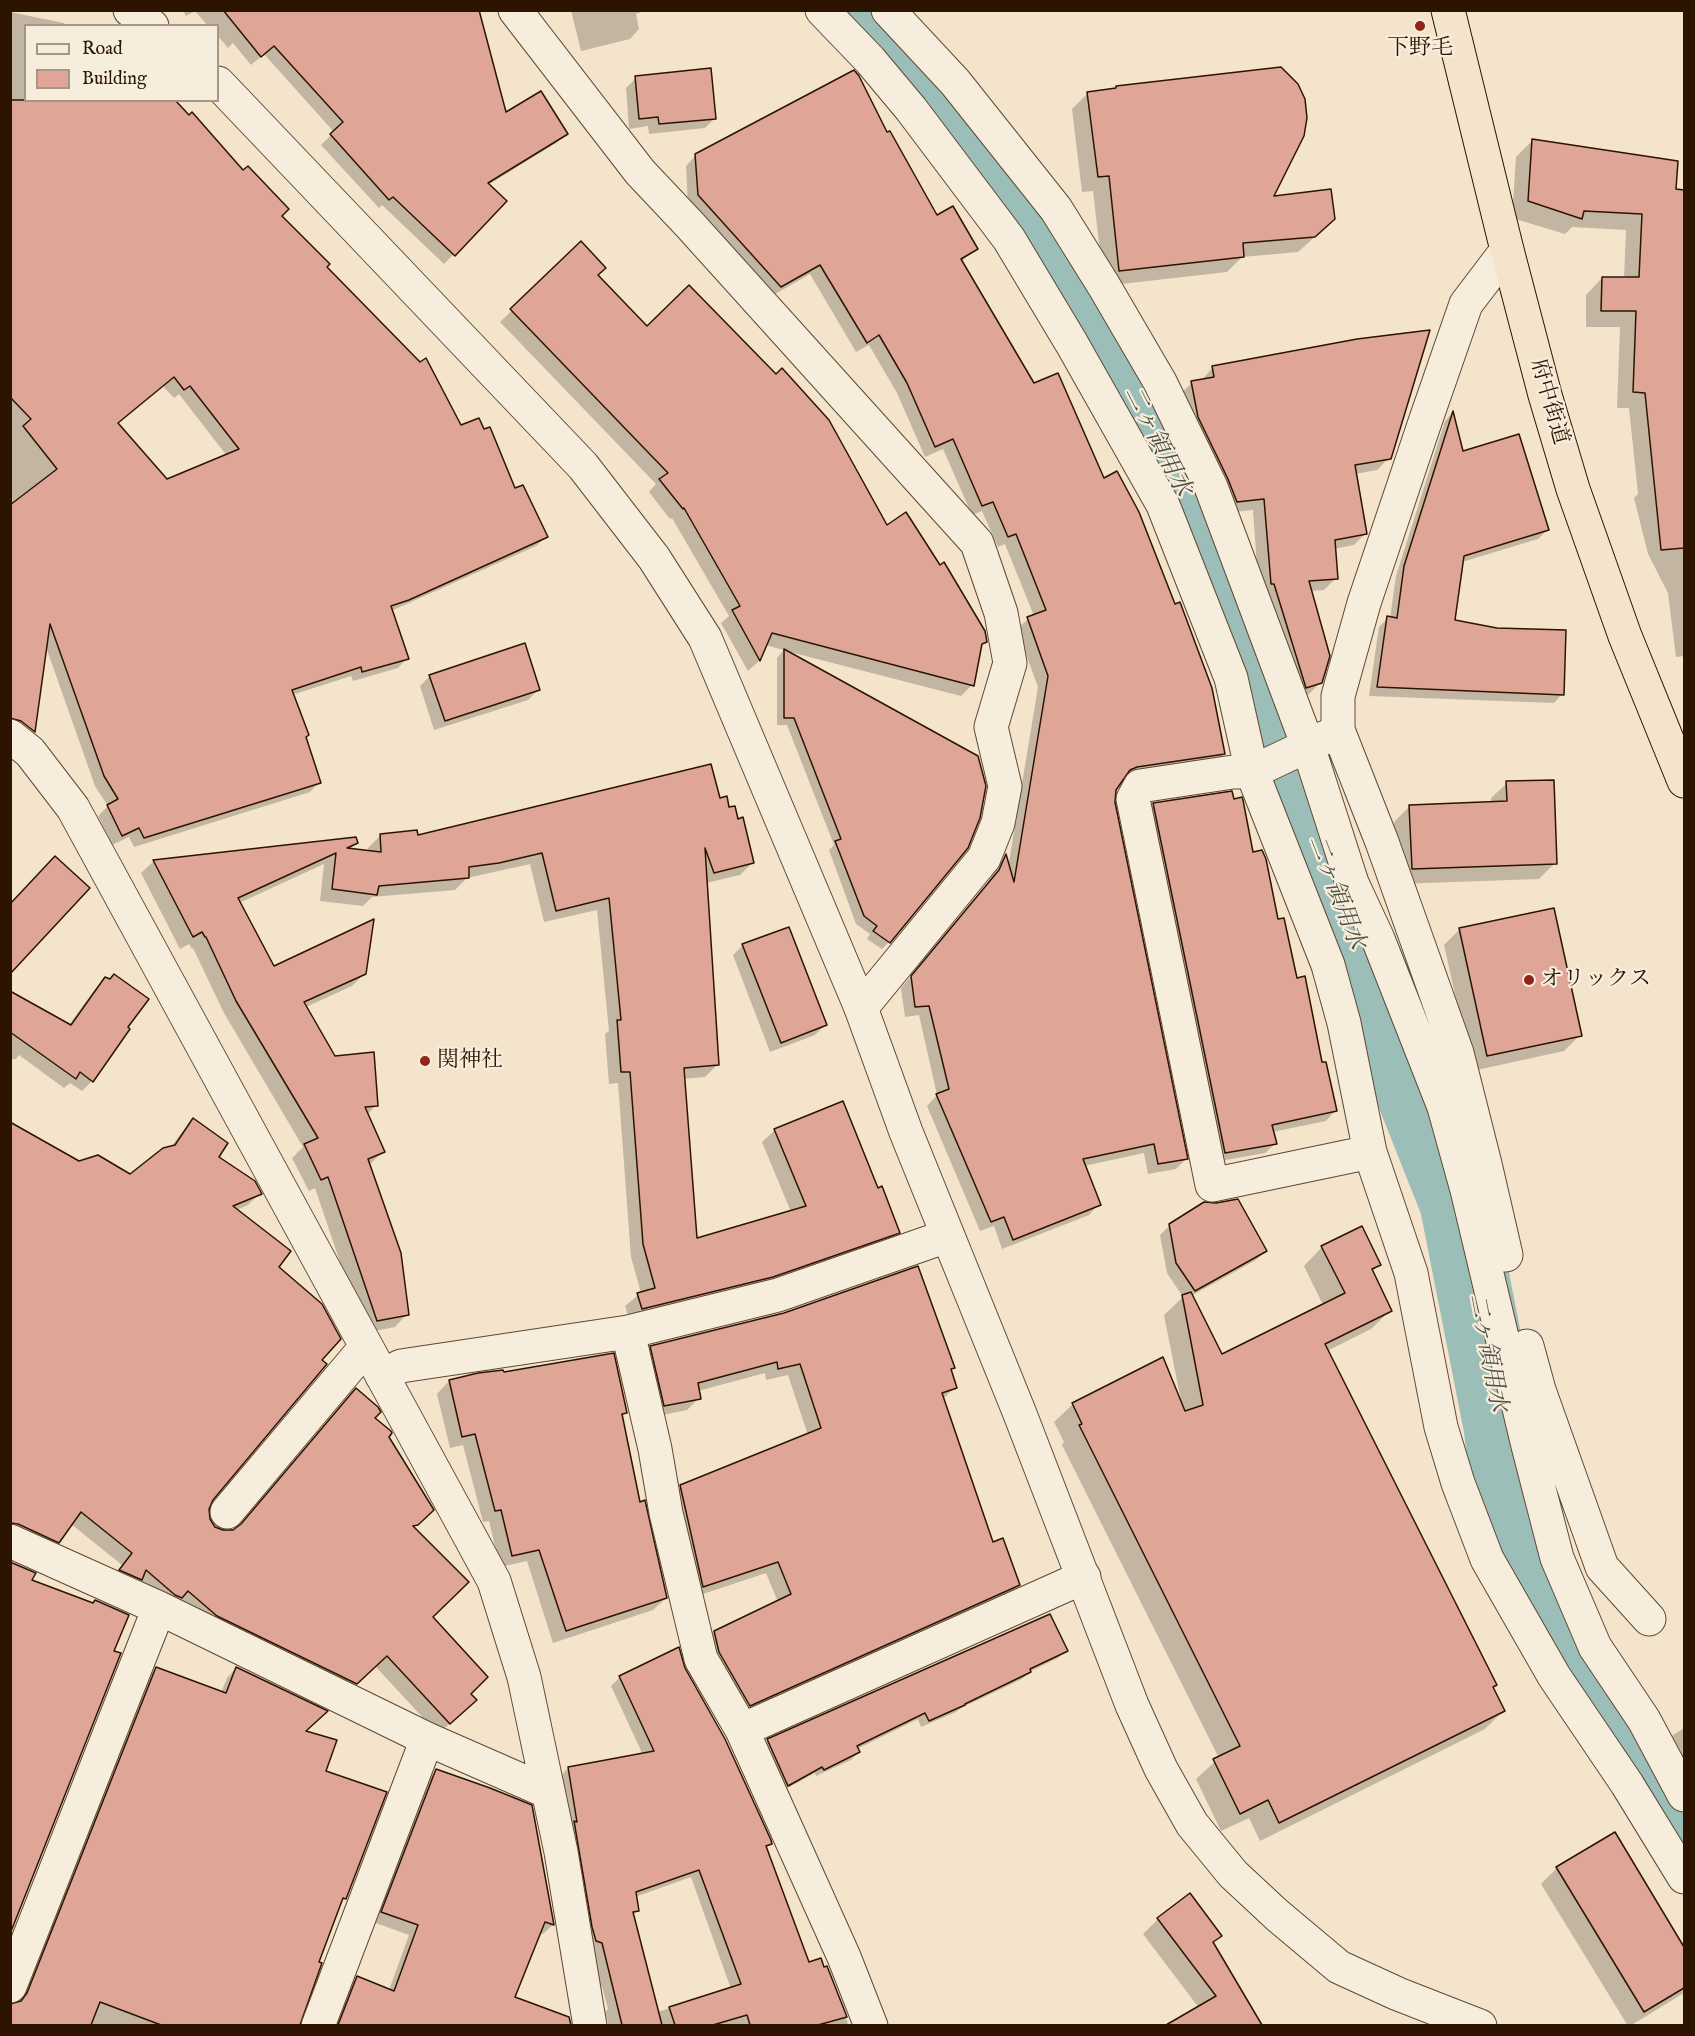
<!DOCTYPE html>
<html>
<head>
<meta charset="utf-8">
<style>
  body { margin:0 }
  #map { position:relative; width:1695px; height:2036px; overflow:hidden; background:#f3e4cb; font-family:"IM FELL English",serif }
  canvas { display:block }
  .frame { position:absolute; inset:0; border:12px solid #2c1400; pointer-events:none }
  .legend { position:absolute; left:24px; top:24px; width:195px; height:78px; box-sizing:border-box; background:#f7eddd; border:2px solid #a69685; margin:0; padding:8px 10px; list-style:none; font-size:18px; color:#2c1400 }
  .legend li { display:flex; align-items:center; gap:12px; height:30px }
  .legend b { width:30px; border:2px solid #a69685 }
</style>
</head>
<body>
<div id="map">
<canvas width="1695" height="2036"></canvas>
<div class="frame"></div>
<ul class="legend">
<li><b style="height:8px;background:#f7eddd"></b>Road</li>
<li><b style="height:16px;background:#dfa597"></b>Building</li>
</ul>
</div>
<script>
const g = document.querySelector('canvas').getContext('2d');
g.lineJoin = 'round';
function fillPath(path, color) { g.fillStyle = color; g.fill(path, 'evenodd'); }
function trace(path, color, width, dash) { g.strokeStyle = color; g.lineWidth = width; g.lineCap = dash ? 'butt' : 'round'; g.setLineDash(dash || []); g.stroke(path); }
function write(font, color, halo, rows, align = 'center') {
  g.font = font + ' "IM FELL English","Noto Serif JP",serif'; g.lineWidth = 4.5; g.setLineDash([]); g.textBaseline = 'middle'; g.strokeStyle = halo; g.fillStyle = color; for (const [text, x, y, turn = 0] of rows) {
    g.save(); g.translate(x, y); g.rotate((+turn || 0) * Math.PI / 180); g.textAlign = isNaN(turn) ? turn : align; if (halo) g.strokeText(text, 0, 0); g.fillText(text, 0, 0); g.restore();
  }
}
fillPath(new Path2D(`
  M183,10H476L505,114L566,134L556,143L488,185L505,201L444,264L382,205L379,208L321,145L334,132L264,54L251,65L233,43L228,48L218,36V26H208L195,11L186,16Z
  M571,10H647L636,14L639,29L630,39L581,51Z
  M10,12L64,23V26H26V100L280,216L514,490L546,537L536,546L391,611L407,658L398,668L353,681L351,676L292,695L319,782L310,792L134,847L129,837L112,845L98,816L108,806L95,786L46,647L10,710ZM163,386L174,398L179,394L227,456L167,481L117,423Z
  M636,78L715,118L705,128L649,134L648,126L629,129L626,88Z
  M1116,87L1271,198L1318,234L1298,252L1242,257L1227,272L1104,286L1093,191L1082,192L1072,109L1088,93L1113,90Z
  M887,134L937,217L976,248L961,262L1224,754L1213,764L1122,779L1115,790L1113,802L1186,1159L1176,1169L1148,1174L1144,1153L1084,1166L1099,1204L1089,1215L1002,1249L994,1226L980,1231L927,1106L937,1095L919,1015L905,1017L901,988L988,882L996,866L1005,857L1008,868L1038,687L1017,629L1028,619L1034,616L1005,544L998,547L982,511L972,515L943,449L925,457L897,393L869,345L856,352L810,274L770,297L688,206L686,166L696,155Z
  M1532,141L1674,191H1684V656L1676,657L1668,593L1648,554L1634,498L1638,494L1629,408H1617L1620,327H1586V295L1602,278H1624L1626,230L1572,227L1565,234L1512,218L1516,157Z
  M581,243L596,275L647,328L886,527L985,641L980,647L972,685L961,696L786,651L889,942L882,949L867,939L870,934L856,924L829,850L834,845L787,725H777V658L784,650L765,645L759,661L748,671L721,623L729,616L672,518L670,519L649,492L656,484L500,322Z
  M1213,367L1389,458L1377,470L1355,474L1366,533L1354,545L1334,549L1336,578L1324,590L1310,591L1321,682L1309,694L1295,698L1259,595L1253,510L1225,513L1180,394L1192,383L1201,381Z
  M1452,413L1462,453L1547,530L1538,539L1462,562L1453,621L1562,694L1554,703L1369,696L1379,627L1388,618H1390L1396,576L1445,421Z
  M430,676L539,689L528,700L434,730L420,686Z
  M1507,783L1555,863L1539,879L1397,884L1394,822L1410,806L1491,803V798Z
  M719,800L728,809L752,863L740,875L706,883L718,1064L705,1077L683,1079L696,1240L791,1212L762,1142L775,1130L878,1190L898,1232L885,1245L759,1289L630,1321L625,1306L641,1293L631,1257L618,1083L609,1084L605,1034L609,1031L597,910L544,922L530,864L467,878L455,890L372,897L363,906L320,901L324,864L239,903L273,968L365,973L352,986L306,1007L334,1057L376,1105L367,1115L383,1152L369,1165L407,1314L395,1327L364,1333L315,1188L309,1191L292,1158L303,1147L224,1013L193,948L192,949L189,944L180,949L141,873L154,861L356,843L349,850L368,852V848L380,836L416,837Z
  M1154,804L1252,854L1296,979L1335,1111L1326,1121L1272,1132L1275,1144L1265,1153L1215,1162L1144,814Z
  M1460,929L1580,1035L1564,1051L1472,1071L1444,945Z
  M743,945L825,1025L815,1035L770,1052L733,955Z
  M106,979L126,1028L92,1081L82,1091L70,1083L64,1088L19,1055L16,1059H10V992L69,1025L95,989Z
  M194,1120L217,1157L260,1193L248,1205L236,1210L277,1267L211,1499L207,1509L208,1519L214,1528L223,1532L233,1531L373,1418L387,1436L432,1510L413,1528L431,1617L469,1694L464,1711L438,1734L375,1666L344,1695L109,1581L122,1565L71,1524L46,1553L24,1543L39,1509L79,1162L131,1176L171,1147L182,1132Z
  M1170,1225L1265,1251L1256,1260L1191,1296L1222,1356L1323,1305L1304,1266L1322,1247L1379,1265L1372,1272L1390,1311L1371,1329L1327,1351L1503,1711L1485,1729L1260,1841L1249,1818L1221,1831L1196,1779L1219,1758L1062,1445L1064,1442L1054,1422L1073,1404L1181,1401L1164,1315L1183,1297L1167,1273L1160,1235Z
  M651,1347L953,1367L950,1371L955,1387L943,1399L992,1544L1019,1585L1007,1596L738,1717L702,1644L714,1632L778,1602L766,1573L691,1598L669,1499L681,1487L808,1435L788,1375L766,1380L765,1373L698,1391L699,1398L687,1410L653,1417L639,1359Z
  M449,1381L626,1413L621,1417L639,1504L666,1598L653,1610L553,1643L527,1561L500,1567L489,1521L483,1522L463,1445L450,1448L437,1394Z
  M1049,1616L1066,1651L1058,1658L1029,1672L1022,1679L959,1709L956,1712L921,1727L918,1719L857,1749L859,1752L851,1760L816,1776L815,1773L780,1792L760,1748L768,1741Z
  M236,1668L304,1732L324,1772L345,1898L339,1904L298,2026H10V2006L18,2004L146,1678L156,1669L221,1693L227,1678Z
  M683,1669L770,1843L766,1848L808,1964L823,1969L826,1968L849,2026H609L605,2012L608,2009L602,1986L599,1989L560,1777L568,1768L643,1755L611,1686L620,1677ZM691,1877L731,1989L657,2012L633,1915L638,1910L635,1897Z
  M1684,1728V1785L1663,1745L1673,1735Z
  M436,1771L531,1807L553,1925L543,1934L539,1933L513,1998L543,2009L537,2026H333L347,1988L357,1978L389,1990L409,1935L373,1922L426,1781Z
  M1614,1834L1684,1950V1993L1630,2026H1628L1541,1884L1557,1868Z
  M1158,1919L1220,1936L1212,1944L1260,2026H1169L1199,2008L1143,1934Z`), '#0003');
trace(new Path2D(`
  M854,10L947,111L1032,220L1113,356L1176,470L1238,630L1343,916L1457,1203L1501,1426L1513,1527L1539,1601L1684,1835`), '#9bbeb8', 75);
const building = new Path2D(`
  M223,10H479L506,112L541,91L568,134L488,183L507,201L455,256L393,197L389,200L330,134L343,122L274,46L261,57Z
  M1281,67L1298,84L1305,99L1307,118L1304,136L1274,196L1331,189L1335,219L1315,237L1243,243L1244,257L1119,271L1109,176L1098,177L1087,92L1116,88V86Z
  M711,68L716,119L659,124L658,117L639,119L635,76Z
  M854,70L859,76L887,132L890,131L937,215L953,206L978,249L961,259L1034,383L1058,373L1104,478L1117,471L1139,512L1175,604L1180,602L1212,688L1225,754L1137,767L1130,770L1116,790L1115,802L1188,1159L1158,1164L1154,1144L1083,1159L1101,1205L1013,1240L1004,1217L991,1222L936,1094L949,1089L929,1006L915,1007L911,976L999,870L1006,854L1014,882L1048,676L1027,617L1046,610L1016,534L1008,537L993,502L982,506L953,439L935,447L907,383L879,335L867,343L820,265L781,287L698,195L695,154Z
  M10,100H175L189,115L192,112L243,170L248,166L289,209L282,216L330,264L327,267L420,362L426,358L461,425L479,418L484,429L490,427L515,488L523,485L548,537L409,600L391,606L409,659L362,672L361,667L292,690L309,735L306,737L321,783L144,838L139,828L122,836L107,805L118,799L104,776L50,624L35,732L21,721L10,718V505L57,469L23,426L31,419L10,397ZM174,377L184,390L190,386L239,449L167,479L118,423Z
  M1532,139L1678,161L1676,189L1684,190V548L1661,550L1645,393L1633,392L1636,311H1601L1602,277H1639L1642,214L1584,211L1582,219L1528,201Z
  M581,241L606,268L598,275L647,326L689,285L776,374L782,368L829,420L887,525L906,512L940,565L944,562L985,631L987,642L982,644L974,686L772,633L760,661L732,610L740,606L684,508L683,509L659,479L668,473L510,309Z
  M1430,330L1391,459L1355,465L1367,534L1335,540L1338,579L1309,581L1330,656L1322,683L1306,688L1274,584H1271L1264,499L1237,502L1228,479L1198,417L1191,381L1214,377L1212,366L1357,339Z
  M1453,411L1463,451L1519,434L1549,530L1464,556L1455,620L1497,628L1566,630L1564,695L1377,687L1387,616L1397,618L1404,566Z
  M525,643L540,690L445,721L429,675Z
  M784,649L978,756L986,786L980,818L968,848L890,943L873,931L877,926L864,916L835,841L841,839L794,718H784Z
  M711,764L720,798L727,796L729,807L735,806L738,819L743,817L754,863L714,873L705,848L719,1065L684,1068L697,1238L806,1206L774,1129L843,1101L878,1188L882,1186L900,1233L773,1277L642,1309L637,1293L655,1288L643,1244L630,1072H621L617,1020H621L609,898L556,911L542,853L499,863L469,867V878L379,886L377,895L332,889L336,853L238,898L274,966L374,919L366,974L304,1002L335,1056L374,1052L378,1106L365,1107L385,1152L368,1159L401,1253L409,1315L377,1321L328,1177L321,1180L304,1144L318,1138L236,1001L206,937H205L202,932L193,937L153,860L356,837L358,843L347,848L381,852L380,834L417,830L418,835Z
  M1554,780L1557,864L1412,869L1409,805L1507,801L1506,781Z
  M1232,791L1234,799L1242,797L1243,800L1253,852L1262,850L1266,859L1278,919L1284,918L1297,978L1305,976L1322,1062H1326L1337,1111L1272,1125L1277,1144L1225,1153L1153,803Z
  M55,856L90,888L10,974V904Z
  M1554,908L1582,1036L1487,1056L1459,928Z
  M789,927L827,1025L781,1043L742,944Z
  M114,974L149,999L128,1027L130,1029L93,1082L80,1072L76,1079L10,1032V991L71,1025L105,977L110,979Z
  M193,1118L228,1143L219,1157L255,1181L262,1194L233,1206L291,1251L279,1267L322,1304L341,1339L322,1360L327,1364L213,1500L209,1509L210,1519L215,1527L223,1530H233L241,1524L356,1388L378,1407L381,1412L375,1418L391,1431L392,1433L389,1437L434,1510L418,1525L413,1526L469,1582L433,1617L488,1677L471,1694L477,1700L450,1724L387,1656L357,1684L217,1616L188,1591L182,1598L175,1595L146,1570L142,1580L119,1570L132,1553L81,1512L59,1543L18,1524L10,1523V1122L79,1161L98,1155L130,1174L163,1148L175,1145Z
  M1238,1199L1267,1251L1195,1291L1176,1263L1169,1224L1204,1202L1216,1203Z
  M1362,1226L1381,1265L1372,1269L1392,1311L1325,1344L1497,1685L1493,1687L1505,1711L1279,1823L1268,1800L1240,1814L1213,1759L1240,1746L1079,1425L1082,1424L1072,1403L1163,1357L1185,1411L1203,1405L1182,1295L1191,1292L1222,1354L1345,1293L1321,1246Z
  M918,1266L955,1368L951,1369L957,1388L942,1393L993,1542L1003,1538L1020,1585L750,1706L719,1652L714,1631L791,1594L778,1562L703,1587L680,1485L821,1428L800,1364L778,1369L777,1362L698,1383L701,1399L664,1406L650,1346L784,1313Z
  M614,1353L627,1413L622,1414L640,1502L645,1500L667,1598L566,1631L539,1550L512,1556L501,1510L495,1511L475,1434L462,1437L449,1380L478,1373L503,1370L504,1372Z
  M10,1562L36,1573L32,1580L93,1603L95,1600L129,1615L114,1651L121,1653L10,1934Z
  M1050,1614L1068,1651L1030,1669L1031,1672L965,1704V1705L929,1721L925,1713L857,1746L860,1752L824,1770L822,1767L788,1786L767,1739Z
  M679,1647L685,1668L725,1739L771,1840L772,1844L766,1846L809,1962L821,1958L824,1967L827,1966L847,2017L818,2025H750L747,2015L713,2025H675L669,2007L741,1984L699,1870L636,1892L639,1911L633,1912L662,2025H622L602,1943L596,1941L592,1927L574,1821L577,1822L568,1767L654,1751L619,1676Z
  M156,1667L226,1693L236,1667L328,1711L306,1731L337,1740L326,1771L387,1792L346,1899L343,1898L319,1962L322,1963L300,2025H161L100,2002L91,2025H10V2004L21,2001L27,1993Z
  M436,1769L490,1788L532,1805L554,1925L545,1922L515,1997L569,2017L571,2025H338L357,1976L394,1991L418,1925L381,1912Z
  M1615,1832L1684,1947V1988L1644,2012L1556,1867Z
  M1190,1893L1222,1936L1213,1942L1262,2025H1166L1216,1996L1157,1918Z`);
fillPath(building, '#dfa597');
trace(building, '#2c1400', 1.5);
const minor = new Path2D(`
  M515,10L640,172L690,225L977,543L1001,613L1010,663L991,727L1005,786L998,823L984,858L861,1008
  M822,10L870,60L911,109L1009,239L1072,344L1163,505L1231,678L1252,772L1328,965L1344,1023L1370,1152L1411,1273L1441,1427L1458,1483L1487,1559L1554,1676L1627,1784L1684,1877
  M888,10L955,82L1056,209L1104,286L1160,382L1211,487L1308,746L1352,883L1378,939L1444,1107L1467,1190L1528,1446L1557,1558L1595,1647L1644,1720L1684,1795
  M10,736L30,752L73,808L494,1581L524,1677L561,1852L590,2026
  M1326,737L1252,772H1233L1140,786L1133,799L1212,1185L1370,1152
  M1506,1255L1485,1164L1457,1053L1382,842L1338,730V696L1364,603L1425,422L1466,304L1507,250
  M628,1332L778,1295L947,1236
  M1527,1346L1539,1390L1602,1567L1649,1619
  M382,1376L401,1366L628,1332L655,1449L666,1513L701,1659L742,1730L844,1957L871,2026
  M227,1512L366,1347
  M10,1541L159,1608L427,1739L548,1792
  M742,1730L1084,1577
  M10,1986L159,1608
  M318,2026L427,1739`);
const tertiary = new Path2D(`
  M130,10L152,26
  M218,83L583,466L654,558L705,638L861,1008L906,1132L1020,1414L1132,1705L1161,1769L1192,1824L1233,1874L1277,1915L1339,1967L1398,1994L1480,2026`);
const trunk = new Path2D(`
  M1448,10L1507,250L1545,395L1573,489L1625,636L1684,781`);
trace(minor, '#5e4833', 35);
trace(tertiary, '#5e4833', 35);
trace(trunk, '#2c1400', 35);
trace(minor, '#f7eddd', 33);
trace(tertiary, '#f7eddd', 33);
trace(trunk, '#f3e4cb', 33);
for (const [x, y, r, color] of [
  [1420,26,6,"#8f2418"],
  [1529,980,6,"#8f2418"],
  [425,1061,6,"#8f2418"]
]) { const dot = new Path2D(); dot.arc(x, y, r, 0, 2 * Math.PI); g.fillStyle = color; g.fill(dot); trace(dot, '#f7eddd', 2); }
write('22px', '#2c1400', '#f7eddd', [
  ["下野毛",1420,49,"center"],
  ["オリックス",1541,980],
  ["関神社",437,1061]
], 'left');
write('22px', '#2c1400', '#f7eddd', [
  ["府中街道",1548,402,74]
]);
write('italic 24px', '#535040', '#f7eddd', [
  ["二ヶ領用水",1156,442,63],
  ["二ヶ領用水",1335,893,69],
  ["二ヶ領用水",1486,1353,79]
]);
</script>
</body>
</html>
